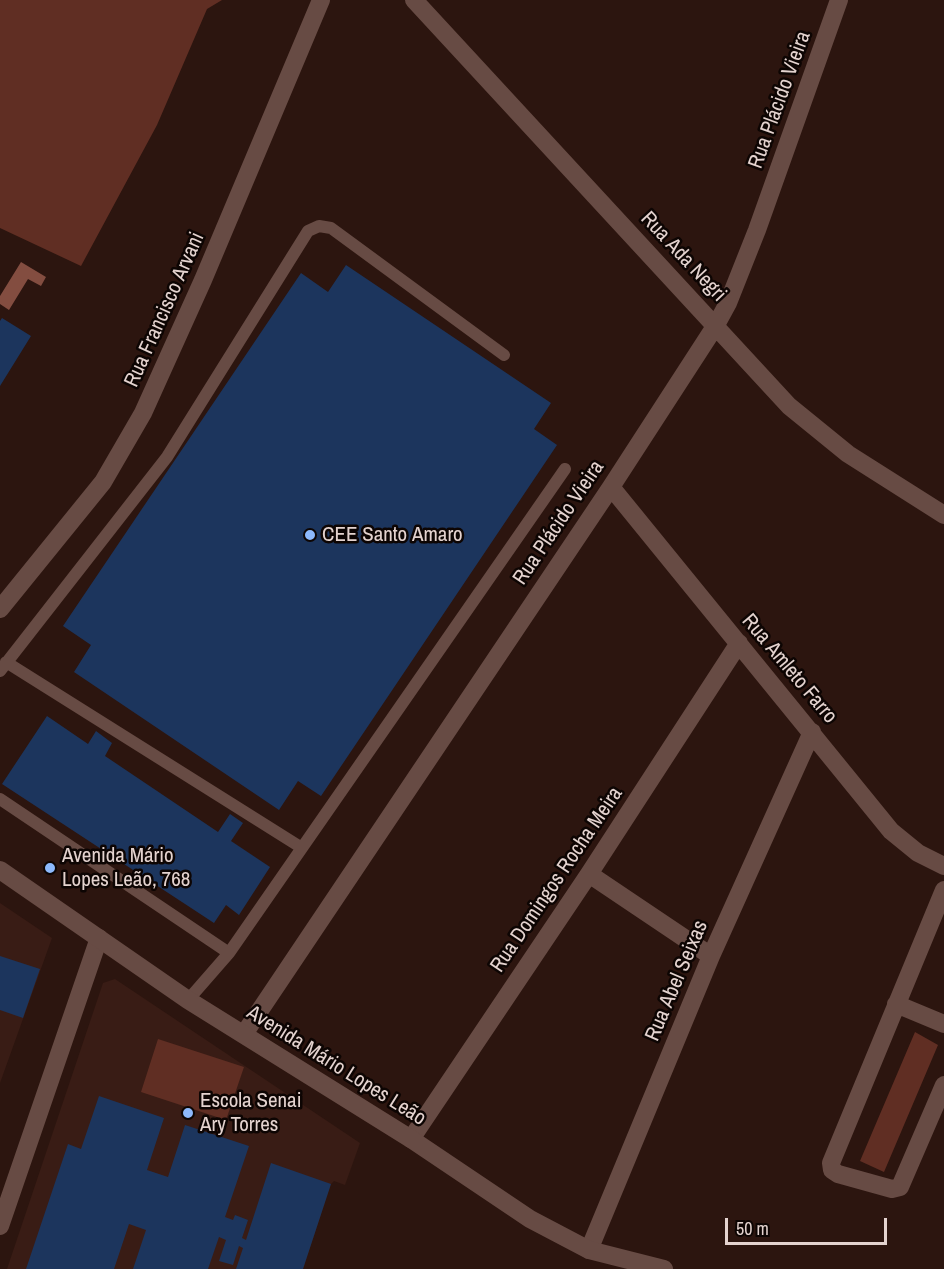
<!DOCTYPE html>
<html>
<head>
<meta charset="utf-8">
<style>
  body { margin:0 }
  #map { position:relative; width:944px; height:1269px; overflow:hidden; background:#2c150f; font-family:"Archivo Narrow",sans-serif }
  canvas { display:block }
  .scale { position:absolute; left:725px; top:1218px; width:162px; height:27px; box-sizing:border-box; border:3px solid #e4d3cf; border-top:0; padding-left:8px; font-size:18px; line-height:21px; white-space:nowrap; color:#e4d3cf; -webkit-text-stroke:4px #0d0503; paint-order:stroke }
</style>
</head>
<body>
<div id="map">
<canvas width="944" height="1269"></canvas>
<div class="scale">50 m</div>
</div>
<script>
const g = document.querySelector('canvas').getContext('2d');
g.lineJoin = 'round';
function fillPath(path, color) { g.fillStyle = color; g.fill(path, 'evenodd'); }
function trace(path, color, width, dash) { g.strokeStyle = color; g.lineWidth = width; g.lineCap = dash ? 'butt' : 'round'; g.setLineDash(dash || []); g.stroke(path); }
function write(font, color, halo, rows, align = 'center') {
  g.font = font + ' "Archivo Narrow",sans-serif'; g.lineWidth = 5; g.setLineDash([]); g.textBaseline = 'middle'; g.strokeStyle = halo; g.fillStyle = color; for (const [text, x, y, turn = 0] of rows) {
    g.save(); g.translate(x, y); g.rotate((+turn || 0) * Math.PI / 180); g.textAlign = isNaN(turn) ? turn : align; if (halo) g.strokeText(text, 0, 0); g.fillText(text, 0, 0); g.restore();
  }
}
fillPath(new Path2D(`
  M0,903L52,938L0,1083Z
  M115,979L360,1143L345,1185L334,1181L331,1184L303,1269H7L103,983Z`), '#391c15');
fillPath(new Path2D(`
  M0,0H222L207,9L157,125L81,266L0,228Z
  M915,1032L938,1045L884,1172L860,1161Z
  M158,1039L244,1067L226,1120L141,1092Z`), '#602e23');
fillPath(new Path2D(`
  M21,262L46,277L41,286L28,279L9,310L0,304V296Z`), '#834d40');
fillPath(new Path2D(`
  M346,265L551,403L534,429L557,445L321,796L298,781L279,810L74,672L91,645L63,626L301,273L328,292Z
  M2,318L31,336L0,386V321Z
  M47,716L88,744L96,731L112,743L105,756L218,832L230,814L243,823L231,841L270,867L239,915L226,905L214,923L2,784Z
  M0,956L40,969L23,1018L0,1010Z
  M99,1096L164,1118L147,1170L168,1177L185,1125L249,1146L225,1217L233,1220L235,1215L248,1220L242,1238L246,1240L271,1163L331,1184L303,1269H236L243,1248L239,1246L233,1265L219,1261L226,1240L219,1237L208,1269H133L146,1230L129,1224L114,1269H26L68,1144L81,1149Z`), '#1c355d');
trace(new Path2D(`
  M6,662L302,848
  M0,671L167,457L308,231L319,226L331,228L504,355
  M0,799L229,953
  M188,1000L229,953L565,469`), '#674b44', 12);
trace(new Path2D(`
  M414,0L789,406L848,454L944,515
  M611,487L891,831L918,853L944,866
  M0,609L103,482L143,413L203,280L321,0
  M589,874L711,956
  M944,890L831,1163L832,1170L838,1174L892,1189L900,1187L944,1085
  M896,1004L944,1024
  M244,1034L611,487L716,325L728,303L757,230L839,0
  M411,1139L589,874L739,643
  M0,1226L99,938
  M589,1250L711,956L812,732`), '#674b44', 18);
trace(new Path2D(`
  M0,870L188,1000L411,1139L530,1219L589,1250L664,1269`), '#674b44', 18);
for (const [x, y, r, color] of [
  [310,535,6,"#8db9fc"],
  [50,868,6,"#8db9fc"],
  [188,1113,6,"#8db9fc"]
]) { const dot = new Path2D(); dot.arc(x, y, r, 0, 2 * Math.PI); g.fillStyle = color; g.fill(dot); trace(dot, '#0d0503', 2); }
write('21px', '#e4d3cf', '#0d0503', [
  ["Rua Plácido Vieira",780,100,-70],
  ["Rua Ada Negri",683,257,47],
  ["Rua Francisco Arvani",165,310,-66],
  ["Rua Plácido Vieira",559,523,-56],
  ["Rua Amleto Farro",789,669,50],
  ["Rua Domingos Rocha Meira",557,880,-56],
  ["Rua Abel Seixas",677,981,-67],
  ["Avenida Mário Lopes Leão",336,1066,32]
]);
write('21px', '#e4d3cf', '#0d0503', [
  ["CEE Santo Amaro",322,535],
  ["Avenida Mário",62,856],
  ["Lopes Leão, 768",62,880],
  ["Escola Senai",200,1101],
  ["Ary Torres",200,1125]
], 'left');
</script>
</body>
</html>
